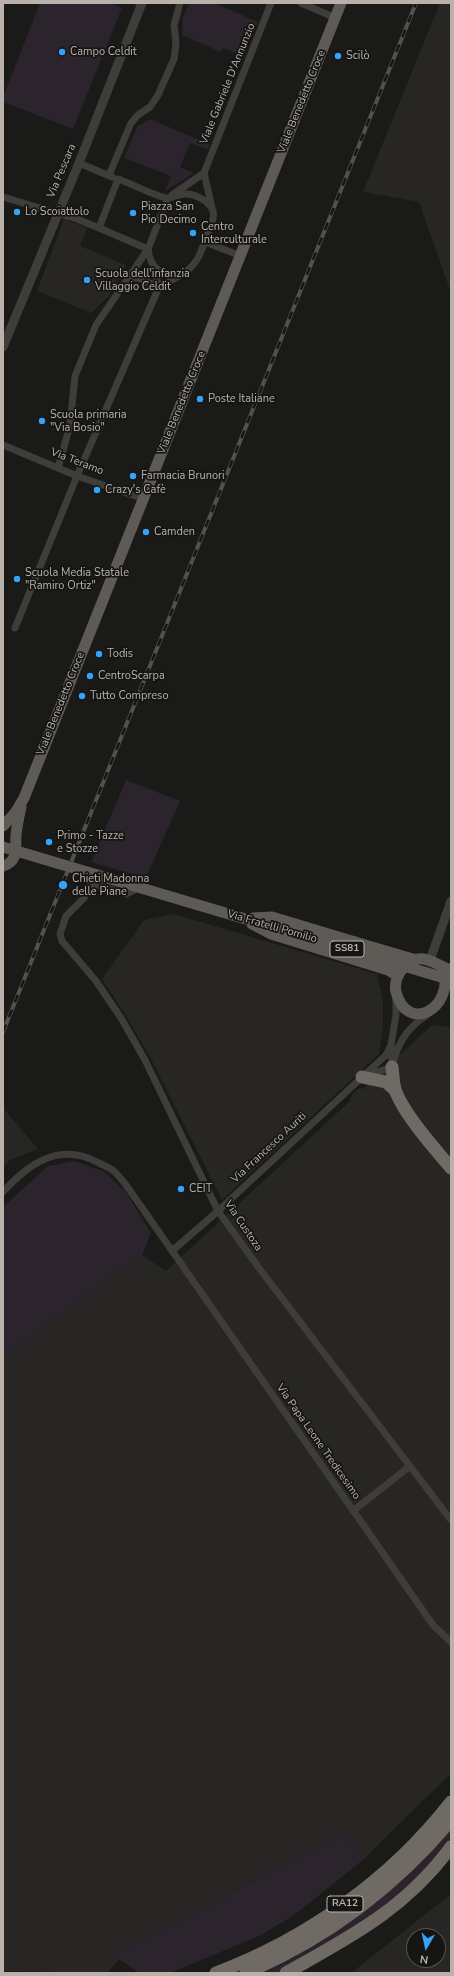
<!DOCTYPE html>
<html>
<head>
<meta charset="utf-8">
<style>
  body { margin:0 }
  #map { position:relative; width:454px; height:1976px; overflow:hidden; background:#1a1a18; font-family:"Nunito Sans",sans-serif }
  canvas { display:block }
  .frame { position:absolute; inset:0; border:4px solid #bab1aa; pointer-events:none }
  .north { position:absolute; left:406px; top:1928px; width:40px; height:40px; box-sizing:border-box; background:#151513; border:1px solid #57534f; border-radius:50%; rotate:189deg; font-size:11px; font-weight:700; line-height:16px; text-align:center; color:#bab1aa }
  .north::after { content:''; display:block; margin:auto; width:14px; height:18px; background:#35a3f5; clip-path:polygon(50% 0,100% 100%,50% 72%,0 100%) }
</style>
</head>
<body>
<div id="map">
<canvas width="454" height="1976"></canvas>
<div class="frame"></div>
<div class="north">N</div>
</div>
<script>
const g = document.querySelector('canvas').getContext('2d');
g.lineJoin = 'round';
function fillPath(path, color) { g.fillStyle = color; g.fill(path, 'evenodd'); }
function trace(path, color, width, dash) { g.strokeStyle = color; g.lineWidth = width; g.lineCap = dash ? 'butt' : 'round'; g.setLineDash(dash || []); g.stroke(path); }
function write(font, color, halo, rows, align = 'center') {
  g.font = font + ' "Nunito Sans",sans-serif'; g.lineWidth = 3.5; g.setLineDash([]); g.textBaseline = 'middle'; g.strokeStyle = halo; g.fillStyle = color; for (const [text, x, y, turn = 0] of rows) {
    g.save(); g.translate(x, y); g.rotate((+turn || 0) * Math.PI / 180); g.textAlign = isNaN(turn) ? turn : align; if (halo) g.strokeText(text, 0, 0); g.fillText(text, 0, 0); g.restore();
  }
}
fillPath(new Path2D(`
  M440,3H451V293L419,202L363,192Z
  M64,219L87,228L80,246L126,265L109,296L91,313L37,291Z
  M174,914L377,974L383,1001V1029L379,1054L222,1200L150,1057L125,1014L102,979L144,920Z
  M432,1025L451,1027V1773L364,1859L345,1833L113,1955L120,1959L107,1973L3,1971V1357L142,1255L166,1271L350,1101L352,1095L359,1088L363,1089Z
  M3,1108L38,1149L10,1160L3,1168Z
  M451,1894V1973H351ZM414,1936H438V1960H414Z`), '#272624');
fillPath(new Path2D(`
  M40,3H109L122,8L73,129L3,102V97Z
  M189,3H214L258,22L244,56L223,48L221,52L182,35L183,17Z
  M150,119L209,144L208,150L190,143L180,167L194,173L165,191L171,176L124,158L137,127Z
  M126,780L180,801L146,878L91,862Z
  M74,1161L103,1171L125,1191L151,1233L142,1255L3,1357V1207L48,1166Z
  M451,1830V1842L405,1894L281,1973H264C336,1938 398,1891 451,1830Z
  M345,1833L364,1859L293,1916L259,1936L170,1973H140L113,1955Z`), '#2c242d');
trace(new Path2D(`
  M301,3L336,18
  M79,163L112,177
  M204,173L212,208
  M109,175L131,123L138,115L150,107L158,95L174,59L176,43L174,25L180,3
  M172,195L204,173L271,3
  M3,197L77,219L99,228
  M205,242L241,256
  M148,249L99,228L118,179C130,183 157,197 167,198C173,198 179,194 185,194C196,194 209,201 213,211C215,218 210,229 207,235C201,252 198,265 181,275C161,274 151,271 148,249L168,198
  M153,266L159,287
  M128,278H138L159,287
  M3,445L77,476L144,499
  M58,468L70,425L75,376L96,325L148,249
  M15,628L77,476L159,287L181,275
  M140,887L126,894L91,883L84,898L66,916L60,934L62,941L96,981L121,1018L145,1060L218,1211L259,1268L451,1520
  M394,1059C400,1039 410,1026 427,1015
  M392,1067L391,1045L396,1015V998
  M365,1076L392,1067
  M3,1192C28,1164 59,1142 97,1162C103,1165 111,1168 115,1172C121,1178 126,1185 131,1192L433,1625L451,1642
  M172,1251L218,1211L386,1055L391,1045
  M353,1511L410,1466`), '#3f3d39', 7);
trace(new Path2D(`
  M3,347L79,163L142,3
  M430,960L451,901`), '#3f3d39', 9);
trace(new Path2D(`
  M3,826L15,813L24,798L341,3
  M3,866C19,861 15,848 16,835C17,825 19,816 21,807
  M252,924L271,934L388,970L398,976
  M355,942L416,960
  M444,968C454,1010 407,1034 396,992C394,983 398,973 404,967C422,949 434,965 451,970`), '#5e5a55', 11);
trace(new Path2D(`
  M392,1067C393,1074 393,1082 395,1089C402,1112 435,1149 451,1168
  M362,1077L386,1082L395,1090
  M216,1973C307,1939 391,1879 451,1802
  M246,1973C325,1939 395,1887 451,1820
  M286,1973C352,1936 405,1909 451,1847`), '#706a65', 13);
const rail = new Path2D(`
  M3,1032L416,3`);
trace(rail, '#54504c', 4);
trace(rail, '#151513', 2.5, [8]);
trace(new Path2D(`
  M3,847L451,980
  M253,918L272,917L355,942`), '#5e5a55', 11);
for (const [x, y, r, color] of [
  [62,52,4,"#35a3f5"],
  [338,56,4,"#35a3f5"],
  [17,212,4,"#35a3f5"],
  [133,213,4,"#35a3f5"],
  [193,233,4,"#35a3f5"],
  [87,280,4,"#35a3f5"],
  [200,399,4,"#35a3f5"],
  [42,421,4,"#35a3f5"],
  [133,476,4,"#35a3f5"],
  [97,490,4,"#35a3f5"],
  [146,532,4,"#35a3f5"],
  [17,579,4,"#35a3f5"],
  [99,654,4,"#35a3f5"],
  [90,676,4,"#35a3f5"],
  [82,696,4,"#35a3f5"],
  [49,842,4,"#35a3f5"],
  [63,885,5,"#35a3f5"],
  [181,1189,4,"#35a3f5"]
]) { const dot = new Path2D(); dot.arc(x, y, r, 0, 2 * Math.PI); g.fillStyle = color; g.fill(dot); trace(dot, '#151513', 1.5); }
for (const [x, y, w] of [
  [347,949,34],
  [345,1904,36]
]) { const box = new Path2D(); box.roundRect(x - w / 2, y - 8, w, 16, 3); g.fillStyle = '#151513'; g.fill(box); trace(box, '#bab1aa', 1); }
write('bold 10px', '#bab1aa', null, [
  ["SS81",347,949],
  ["RA12",345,1904]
]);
write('11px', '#bab1aa', '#151513', [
  ["Campo Celdit",70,52],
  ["Scilò",346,56],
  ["Piazza San",141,207],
  ["Pio Decimo",141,220],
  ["Lo Scoiattolo",25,212],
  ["Centro",201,227],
  ["Interculturale",201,240],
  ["Scuola dell'infanzia",95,274],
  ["Villaggio Celdit",95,287],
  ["Poste Italiane",208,399],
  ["Scuola primaria",50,415],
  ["\"Via Bosio\"",50,428],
  ["Farmacia Brunori",141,476],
  ["Crazy's Cafè",105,490],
  ["Camden",154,532],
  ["Scuola Media Statale",25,573],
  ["\"Ramiro Ortiz\"",25,586],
  ["Todis",107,654],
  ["CentroScarpa",98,676],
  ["Tutto Compreso",90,696],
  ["Primo - Tazze",57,836],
  ["e Stozze",57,849],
  ["Chieti Madonna",72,879],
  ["delle Piane",72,892],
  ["CEIT",189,1189]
], 'left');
write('11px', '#bab1aa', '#151513', [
  ["Viale Gabriele D'Annunzio",228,84,-68],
  ["Viale Benedetto Croce",302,102,-68],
  ["Via Pescara",62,171,-67],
  ["Viale Benedetto Croce",182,403,-68],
  ["Via Teramo",77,462,21],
  ["Viale Benedetto Croce",61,704,-68],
  ["Via Fratelli Pomilio",272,927,16],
  ["Via Francesco Auriti",269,1148,-43],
  ["Via Custoza",243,1226,56],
  ["Via Papa Leone Tredicesimo",318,1442,55]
]);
</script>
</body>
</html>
